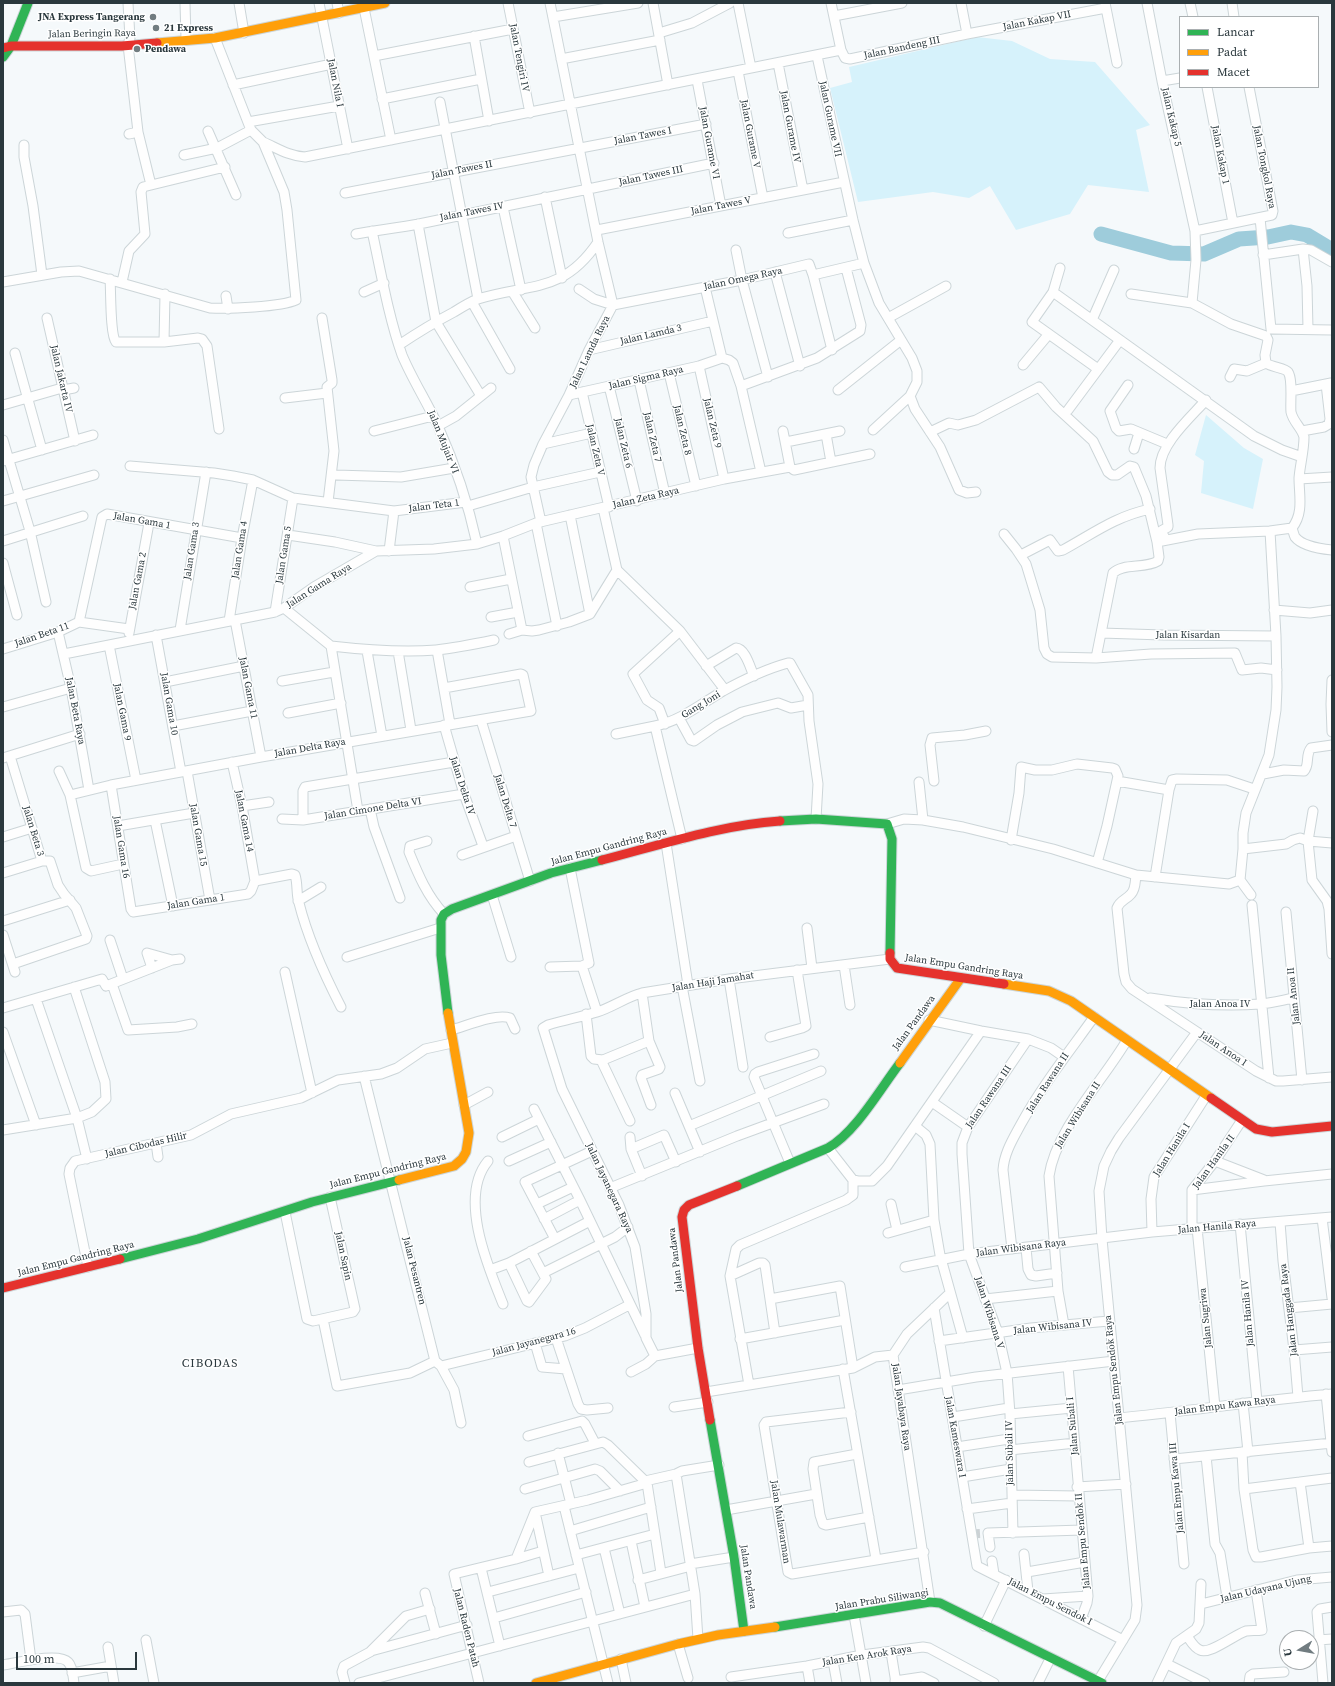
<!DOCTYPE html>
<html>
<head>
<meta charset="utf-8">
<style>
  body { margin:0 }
  #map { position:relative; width:1335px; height:1686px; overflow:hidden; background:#f5f9fb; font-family:"Source Serif 4",serif }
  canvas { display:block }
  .frame { position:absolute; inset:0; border:4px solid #2a383d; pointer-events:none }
  .legend { position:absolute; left:1179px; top:16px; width:140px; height:72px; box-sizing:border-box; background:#fff; border:1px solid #aaafb1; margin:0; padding:5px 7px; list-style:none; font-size:12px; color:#2a383d }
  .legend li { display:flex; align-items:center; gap:8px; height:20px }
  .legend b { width:20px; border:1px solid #aaafb1 }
  .north { position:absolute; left:1279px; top:1630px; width:40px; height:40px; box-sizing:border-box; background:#fff; border:1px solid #aaafb1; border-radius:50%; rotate:259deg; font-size:11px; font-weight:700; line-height:16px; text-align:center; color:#2a383d }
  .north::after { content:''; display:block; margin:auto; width:14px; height:18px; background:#717c80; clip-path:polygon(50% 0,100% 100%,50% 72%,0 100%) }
  .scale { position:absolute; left:16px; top:1652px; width:121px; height:18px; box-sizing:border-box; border:2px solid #2a383d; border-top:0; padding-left:5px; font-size:12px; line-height:14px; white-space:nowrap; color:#2a383d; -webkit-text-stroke:3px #fff; paint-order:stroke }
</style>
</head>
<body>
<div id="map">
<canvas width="1335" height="1686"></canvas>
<div class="frame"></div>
<ul class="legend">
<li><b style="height:5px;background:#30b455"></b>Lancar</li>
<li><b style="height:5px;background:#ff9f0a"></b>Padat</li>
<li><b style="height:5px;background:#e5322d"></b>Macet</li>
</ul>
<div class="north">U</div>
<div class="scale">100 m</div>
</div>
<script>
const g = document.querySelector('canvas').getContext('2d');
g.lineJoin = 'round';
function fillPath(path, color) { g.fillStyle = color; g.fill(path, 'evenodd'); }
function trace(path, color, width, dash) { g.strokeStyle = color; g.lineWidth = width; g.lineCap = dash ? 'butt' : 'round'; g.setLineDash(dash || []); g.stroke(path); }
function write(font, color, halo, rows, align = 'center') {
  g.font = font + ' "Source Serif 4",serif'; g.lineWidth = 3; g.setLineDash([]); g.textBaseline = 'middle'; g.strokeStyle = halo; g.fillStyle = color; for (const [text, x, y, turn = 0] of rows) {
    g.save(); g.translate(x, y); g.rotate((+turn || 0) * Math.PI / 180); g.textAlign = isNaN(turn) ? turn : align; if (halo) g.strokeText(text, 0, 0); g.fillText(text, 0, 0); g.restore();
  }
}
fillPath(new Path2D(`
  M977,37L1012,41L1050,59L1095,62L1150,125L1136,130L1149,192L1088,185L1070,214L1016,230L990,186L969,198L933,192L858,202L830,88L852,82L849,67Z
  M1206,415L1244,448L1263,459L1253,509L1201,493L1204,461L1195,455Z`), '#d6f2fb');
trace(new Path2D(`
  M1101,234L1171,253L1204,254L1239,239L1268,237L1291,232L1307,235L1332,250`), '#9eccdb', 15);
trace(new Path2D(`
  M971,1534L988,1533`), '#ccd2d5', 9, [9, 4.5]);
const street = new Path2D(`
  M128,3L130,38L128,45L138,132L151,185
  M185,3L186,39
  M239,3L244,33
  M319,3L348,149
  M337,3L339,13
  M508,3L530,113
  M653,3L668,85
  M738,3L751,68
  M831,3L841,50L845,58L850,59L967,34L1106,8
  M961,3L967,34
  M1105,3L1117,63
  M1147,3L1162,81L1195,231L1196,260L1192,303
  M1190,3L1193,17
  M1232,3L1234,17
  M364,8L391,140
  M834,16L902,3
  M553,17L638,3
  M659,33L692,23L730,3
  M474,36L489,121
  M374,56L513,29
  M817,56L853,220L864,263L879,303L912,358L917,371V382L910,396L915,409L940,447L959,490L967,493L976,492
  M561,59L660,40
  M778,63L803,190
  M738,71L763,198
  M697,80L721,206
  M1162,81L1180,78
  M233,85L332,64
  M1207,87L1233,223
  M382,99L481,79
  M440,102L478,299
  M248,122L339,106
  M208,131L236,195
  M129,134L138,132
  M263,142C277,148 289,156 305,157L841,50
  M24,145V157L33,206L42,275
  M184,155L217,148L251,130
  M345,193L706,124
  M545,197L562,278
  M503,207L521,290
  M1260,218L1271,329L1332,330
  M418,224L436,322L481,396
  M597,230L844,182
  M372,231C381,272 388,315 402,355C412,379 427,402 438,426C455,464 468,503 477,544
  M1195,231L1272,215L1273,211L1249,87
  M788,233L853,220
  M356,234C377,230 398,228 419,224C517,203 616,184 714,163
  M1303,249L1307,286L1308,329
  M736,250L742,280L768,377
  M1263,255L1303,249L1311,250L1332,262
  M1060,268L1053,292L1032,322L1098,369
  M775,272L800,366
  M813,275L864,263
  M110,279C111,291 110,335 116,342H164L198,338L202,339L207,346L219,429
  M3,282L61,272L79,271L210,308C228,309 281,307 296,300L287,210L284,192L263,142L251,130L215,38
  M122,282L129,251L145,234L141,192L143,187L225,167
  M705,287L722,358L729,360L733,363L741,386L761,472
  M579,289L594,299L613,305L742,280L809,264L813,275L832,350
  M512,291L535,328
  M364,292L384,283
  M1053,292L1120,340
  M226,296L228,309
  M472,302L510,369
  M47,318L75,441
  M322,318L332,380V383L327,387L334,451L328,502
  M888,318L946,286
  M1092,320L1114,270
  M164,342L165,294
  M399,345C417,333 435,322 454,312C462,307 470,302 478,299C530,283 563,294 598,242
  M589,350L713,321
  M15,353L42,450
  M1023,365L1048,335
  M699,366L724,479
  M669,373L696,486
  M1230,377L1234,369L1247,371L1266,363
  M639,380L665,494
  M1128,385L1110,411L1116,428L1119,431L1131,429L1167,444
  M609,386L637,501
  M741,386L817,358L860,331L861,325L846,268
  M63,390L74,388
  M838,390L901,340
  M1291,391L1331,383
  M582,392L609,507
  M569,395L699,366L722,358
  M285,398L327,393
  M3,405L62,388
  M1068,410L1120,340L1254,436L1282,450L1302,457
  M438,426L456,416L491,388
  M873,430L910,396
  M374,431L433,416
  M783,431L790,467L794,470L870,454
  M1302,431L1324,427L1329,424L1330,419L1326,384
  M930,432L949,423L958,425L976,420L1039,387L1056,407L1093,441L1108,472L1112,475H1117L1130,466L1134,467L1146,496L1157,542L1198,534L1270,531
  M826,434L831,462
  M3,440L30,531L46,602
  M786,442L840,431
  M543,444L592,433
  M1134,449L1139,433
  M3,461L93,435
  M130,466L214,473L233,476L253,480L293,498L394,511
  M336,475L401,477L454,468
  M1299,479L1332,477
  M3,501L94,475
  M468,506L533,487L600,472
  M570,515L590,614
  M541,522L531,477L534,465L543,444L569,395L589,350L613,305L598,242L550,3
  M536,523L557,626
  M1292,528C1293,531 1294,535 1295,537C1302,546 1322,549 1332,550
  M1004,534L1016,549L1026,564L1040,610L1044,648L1047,654L1052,657L1096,658L1151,654L1235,653L1242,670L1261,668L1277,670
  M288,535L335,542L376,551
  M503,536L522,630
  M1166,540L1161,531L1168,527V525L1160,468C1160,444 1191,417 1206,400
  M3,541L83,516
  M389,551L394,511L466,502
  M1021,555L1050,540L1058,551L1063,550C1094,533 1114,517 1150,509
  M3,563L17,615
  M617,570L680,631L725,690
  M470,587L511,579
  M284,608L331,646L358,811
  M1274,610L1310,613L1332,610
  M275,612L293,498
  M491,617L518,612
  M235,620L261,757
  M229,621L242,538L253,480
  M79,622L102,517L107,514L242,538
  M180,630L206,472
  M58,632L71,688L89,790
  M129,633L149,523
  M1101,633L1163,635L1276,636
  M509,634L522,630L532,631L539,630L569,622L590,614L617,570L603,508
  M156,635L181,772
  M109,645L136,780
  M331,646C366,650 401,653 436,650C456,648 475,644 494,640
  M3,649L58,632L79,622L129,629
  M437,650L450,724
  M367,651L382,736
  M398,651L411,730
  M64,654L275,612L284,608L314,587L376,551L434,549L477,544L503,536L536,523L724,479L790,467
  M1096,658L1113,573C1123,563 1145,569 1158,561L1159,557L1157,542
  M706,666L736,648C746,649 750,668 754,676
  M1332,680L1331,704L1332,732
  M282,681L334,672
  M165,682L244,666
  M3,707L71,688
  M288,713L341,703
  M679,718L691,740L694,741L717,725L742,712L778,703L791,708L808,705
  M481,720L530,881
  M665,724L659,708L647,700L633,674L680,631
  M444,725L464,794L483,846
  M173,726L252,711
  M616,734L655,726
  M10,756L42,861
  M3,758L80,734
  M59,771L70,795L86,868L91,871L123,864
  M187,771L210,900
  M1263,774L1284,770L1304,771C1310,765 1305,755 1311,748L1332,745
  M934,781L930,745L932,738L965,735L986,731
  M1117,781L1169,790
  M919,782L923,820
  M111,785L131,909L133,912L248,894L251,891L255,881L242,806L232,762
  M70,795L111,785L261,757L531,711L523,675L521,674L444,688
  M242,806L269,802
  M370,809L374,827L400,898
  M1313,811L1308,841L1312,880L1327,901L1329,909L1332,954
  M282,819L303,820L464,794
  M155,820L173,906
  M303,820V791L305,787L454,762
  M887,824L904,819L923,820L963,827L1053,849L1136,875L1229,884L1240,880L1243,849V833L1246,813L1269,755L1276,710L1277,687L1276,636L1270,531L1292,528C1304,513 1299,495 1299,478C1300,465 1304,451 1304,437C1302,428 1293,422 1291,412C1290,404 1293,379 1288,372C1285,368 1271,367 1266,363L1265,355L1268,340L1266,336L1231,324L1192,303L1131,294
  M118,826L194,813
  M3,837L32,828
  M682,839L655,726C680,721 701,704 723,691C743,680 766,669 788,663H790L808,695L809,721L818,784L816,819
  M1011,840L1019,793L1021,767L1035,770H1052L1077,764L1112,768L1115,769L1118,776L1107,826L1097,863
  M427,841L410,846L409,852C418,874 427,896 444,914
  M666,843L688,985
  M1243,849L1286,844L1293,840L1300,838L1308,841L1332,843
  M462,855L516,836
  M3,873L42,861H50L58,885L64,894L76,908L87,936L86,939L13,964
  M1136,875C1135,881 1136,889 1131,894C1126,900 1120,900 1117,908L1124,974L1126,982L1132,989L1256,1071L1276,1081H1283L1332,1077
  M1155,877L1169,790L1172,780L1177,779L1227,780L1254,789
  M1240,880L1251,895
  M255,881L292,874L295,875C298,884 296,894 299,903C308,939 324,974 341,1007
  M492,895L511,957
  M298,901L321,887
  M1252,905L1269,1078
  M1286,912L1302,1080
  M3,921L70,900
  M807,928L812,968
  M3,935L15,972
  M110,940L123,979
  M347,957L440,928
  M844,965L850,1005
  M582,966L597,1012
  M550,967L582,966L589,963L570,868
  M152,968L147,953L172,960
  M285,972L312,1093
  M729,979L743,1067
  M112,984L128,1030L177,1027L192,1024
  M682,986L700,1081
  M642,993L649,1041L660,1067L659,1069L642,1075L641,1078L651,1105
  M1150,998C1187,1004 1223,1007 1260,1004C1271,1003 1283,1000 1294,998
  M36,999L77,1118L87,1159
  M3,1008L102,979L106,986L172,960L180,959
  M586,1014L591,1056L594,1059L603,1060
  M929,1020L981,1031L1028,1039L1051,1048L1064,1057
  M451,1030C466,1026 496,1013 510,1018L515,1029
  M3,1032L36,1125
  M770,1037L802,1028L806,1026L797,970
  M364,1076L435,1361
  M675,1093L700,1152
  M932,1102L968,1127
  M464,1105L488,1092
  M534,1109L580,1200L645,1335
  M630,1121L602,1062L603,1060L649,1041
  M689,1126L821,1071
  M915,1126L926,1135L930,1144L934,1220L940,1255L963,1338
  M3,1130L77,1118L92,1112L106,1099L105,1082L74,987
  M502,1137L539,1119
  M630,1137L631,1149L642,1176
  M156,1143L158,1157
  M828,1148L853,1180L858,1181H872L887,1166L981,1031
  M631,1149L664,1135L676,1162
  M488,1161C458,1197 488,1267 503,1304
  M509,1161L551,1142
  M1215,1161L1264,1180
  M790,1163L754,1077L755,1074L758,1072L814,1054
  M610,1188L737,1136L824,1104
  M1192,1190L1264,1181L1332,1174
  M537,1204L573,1187
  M891,1204L897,1230
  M285,1212L307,1319L313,1321L353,1312L355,1309L330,1197
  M1322,1218L1332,1298
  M544,1219L580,1200
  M1280,1222L1283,1261L1294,1350L1298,1397
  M1240,1224L1257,1401
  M1197,1228L1215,1407
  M1192,1229V1190L1215,1161L1242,1120
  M1152,1232L1151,1199L1154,1177L1206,1096
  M888,1233L934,1220
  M555,1239L525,1182L592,1151
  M1026,1248L1028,1269L1031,1275L1036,1276L1057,1273
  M1012,1249L1003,1170C1004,1153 1013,1139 1021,1124C1042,1086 1069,1052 1094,1017
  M509,1263L527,1301L529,1302L546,1279L531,1251
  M88,1267L69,1174L70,1168L75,1161L191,1135L231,1114L301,1098L338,1080L381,1074L397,1068L425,1049L452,1043
  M905,1267L969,1254L1152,1232L1332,1217
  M490,1270L509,1263L590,1221
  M543,1273L615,1237L628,1227
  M730,1276L759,1263H763L765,1265L775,1333
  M770,1299L840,1286L853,1368
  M985,1299L1058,1291
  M934,1308L977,1566L1123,1640
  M1289,1308L1332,1304
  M323,1319L337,1386L410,1373L435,1361
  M1064,1325L1058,1291L1049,1176C1056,1129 1103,1081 1127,1040
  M556,1338L578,1404L581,1409L587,1410L608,1408
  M740,1339L845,1320
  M939,1341L1031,1328L1109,1321
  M535,1343L542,1367L566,1369
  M698,1348L655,1356L646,1338V1314L635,1247L619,1205L562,1089L543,1028L548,1025C564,1020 581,1017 597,1012C613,1007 626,997 642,993L729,979L890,959
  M1294,1350L1332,1347
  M893,1355L930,1602
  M893,1355L907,1334L949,1294
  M435,1361L441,1366L565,1336L585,1328L629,1305
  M441,1366L454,1390L461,1423
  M1068,1366L1088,1596L1087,1603L1081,1619
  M843,1369L876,1559
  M631,1372L646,1364L655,1356
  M749,1385L730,1276L736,1249L740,1245L846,1200L853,1195V1180
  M898,1390L976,1377L1114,1361
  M706,1392L853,1368L875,1357L893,1355
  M1326,1394L1332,1452
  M1243,1403L1248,1452
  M674,1407L708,1402
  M851,1412L766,1422L764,1425L788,1572L792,1574L924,1552
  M1170,1413L1184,1564
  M1010,1414L1072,1408
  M953,1417L1009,1408
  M1119,1418C1190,1411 1261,1400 1332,1394
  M528,1436L582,1421L585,1424L595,1443
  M957,1447L1009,1439
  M1010,1450L1075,1443
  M1242,1452L1244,1489L1253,1550L1256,1557H1261L1309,1548L1332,1546
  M558,1453L571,1504
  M857,1454L814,1462L813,1469L820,1515L823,1524L826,1525L869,1517
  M1206,1456L1215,1544L1220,1553L1227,1597
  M1174,1459L1332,1443
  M529,1462L603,1442L608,1445L647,1483
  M962,1477L1011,1469
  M645,1481L676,1474
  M1300,1482L1309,1548
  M647,1483L661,1573
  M1077,1487L1126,1484
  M525,1489L595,1469L600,1471L620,1491
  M1244,1489L1332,1478
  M1012,1495L1078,1496
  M564,1506L608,1683
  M967,1509L1012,1503
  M726,1510L816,1494
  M535,1512L588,1500L647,1483
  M535,1512L549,1576
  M570,1531L651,1507
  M1013,1533L1010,1414L1007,1373L998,1333L969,1254L962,1154V1143L968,1127L1028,1039
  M631,1541L645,1607
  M990,1547L988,1533L1082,1530
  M604,1548L620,1614
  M1024,1554L1028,1591
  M576,1555L655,1534
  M516,1559L543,1551
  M992,1561L994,1574
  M690,1564L734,1557
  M481,1568L500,1646
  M1027,1572L1085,1562
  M638,1580L691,1566
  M488,1592L579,1568
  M425,1593L436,1634
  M1043,1599L1088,1596
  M1201,1604L1297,1580L1332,1577
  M3,1612L21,1610L25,1614L31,1660
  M854,1615L866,1683
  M494,1618L586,1592
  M984,1626L1006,1580
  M1187,1636C1190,1640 1194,1648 1200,1650C1210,1655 1234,1635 1246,1631C1251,1630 1257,1631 1262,1630L1256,1590
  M698,1639L695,1594L676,1474L682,1471L719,1465
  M146,1640L154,1683
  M1318,1640L1332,1639
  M678,1644L688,1678
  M108,1647L114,1683
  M371,1651L467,1625
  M891,1652L896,1683
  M621,1659L626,1683
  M833,1661L837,1683
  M1167,1664L1205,1683
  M3,1665C16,1663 59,1652 68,1662C73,1667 73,1677 74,1683
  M807,1666L810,1683
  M72,1673L111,1666
  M731,1677L807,1666L862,1655L923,1647L929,1648L994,1683
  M895,1681L922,1677L934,1683
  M1098,1681L1135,1620L1137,1605L1102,1239L1099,1191L1104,1166L1111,1151L1119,1138L1197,1032
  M345,1683L342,1672L344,1666L370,1652L406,1616L430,1609
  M359,1683L695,1594
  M479,1683L454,1574L516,1559L535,1512
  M1038,1683L1050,1659
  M1157,1683L1176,1643L1196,1629L1199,1623L1201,1584
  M1249,1683L1250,1676L1253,1674L1284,1672
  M1323,1683L1317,1612L1320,1609L1332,1607`);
const fast = new Path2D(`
  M3,57L11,46L28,3
  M780,821L816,819L887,824L892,839L890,953
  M448,1013L441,955V920L444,914L452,909L551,873L602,860
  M737,1186L828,1148C856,1132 880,1089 900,1063
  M120,1259L198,1239L312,1202L399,1180
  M710,1420L734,1557L744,1631
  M775,1627L930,1602L940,1603L1102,1683`);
const slow = new Path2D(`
  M157,43L215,38L385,3
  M1004,984L1049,991L1071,1001L1211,1098
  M900,1063L961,978
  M399,1180L454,1166L462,1159L466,1152L469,1133L448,1013
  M536,1683L678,1644L718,1635L775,1627`);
const jam = new Path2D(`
  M3,48L11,46H122L157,43
  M602,860C660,845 720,825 780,821
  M890,953V959L897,968L1004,984
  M1211,1098L1256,1129L1272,1132L1332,1126
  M3,1288L120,1259
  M710,1420L698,1348L682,1217L684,1210L689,1205L737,1186`);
trace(street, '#ccd5d8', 11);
trace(fast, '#ccd5d8', 11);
trace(slow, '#ccd5d8', 11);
trace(jam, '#ccd5d8', 11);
trace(street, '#fefefe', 9);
trace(fast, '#30b455', 9);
trace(slow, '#ff9f0a', 9);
trace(jam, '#e5322d', 9);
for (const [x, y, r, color] of [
  [153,17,4,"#717c80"],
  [156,28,4,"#717c80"],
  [137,49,4,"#717c80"]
]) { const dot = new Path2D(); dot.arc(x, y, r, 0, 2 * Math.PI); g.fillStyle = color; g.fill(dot); trace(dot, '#fff', 1.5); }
write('bold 10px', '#2a383d', '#fff', [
  ["JNA Express Tangerang",145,17,"right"],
  ["21 Express",164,28],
  ["Pendawa",145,49]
], 'left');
write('10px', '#2a383d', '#fff', [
  ["Jalan Kakap VII",1037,21,-11],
  ["Jalan Beringin Raya",92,34,-1],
  ["Jalan Bandeng III",902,48,-12],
  ["Jalan Tengiri IV",519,58,79],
  ["Jalan Nila I",335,83,79],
  ["Jalan Kakap 5",1171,117,77],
  ["Jalan Gurame VII",830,119,78],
  ["Jalan Gurame IV",790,127,79],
  ["Jalan Gurame V",750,134,79],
  ["Jalan Tawes I",643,136,-11],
  ["Jalan Gurame VI",709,143,79],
  ["Jalan Kakap 1",1220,155,79],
  ["Jalan Tongkol Raya",1264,167,79],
  ["Jalan Tawes II",462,170,-11],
  ["Jalan Tawes III",651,176,-12],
  ["Jalan Tawes V",721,206,-11],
  ["Jalan Tawes IV",472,212,-11],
  ["Jalan Omega Raya",743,279,-12],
  ["Jalan Lamda 3",651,335,-13],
  ["Jalan Lamda Raya",590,352,-64],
  ["Jalan Sigma Raya",646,378,-13],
  ["Jalan Jakarta IV",61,379,77],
  ["Jalan Zeta 9",712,423,77],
  ["Jalan Zeta 8",682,430,77],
  ["Jalan Zeta 7",652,437,77],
  ["Jalan Mujair VI",443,442,68],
  ["Jalan Zeta 6",623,443,77],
  ["Jalan Zeta V",595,450,77],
  ["Jalan Zeta Raya",646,498,-13],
  ["Jalan Teta 1",434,506,-7],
  ["Jalan Gama 1",142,521,10],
  ["Jalan Gama 4",240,550,-81],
  ["Jalan Gama 3",192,551,-81],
  ["Jalan Gama 5",284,555,-81],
  ["Jalan Gama 2",138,581,-79],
  ["Jalan Gama Raya",319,586,-32],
  ["Jalan Beta 11",42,635,-19],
  ["Jalan Kisardan",1188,635],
  ["Jalan Gama 11",248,688,79],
  ["Jalan Gama 10",169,704,80],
  ["Gang Joni",701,705,-31],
  ["Jalan Beta Raya",75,711,79],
  ["Jalan Gama 9",122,712,79],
  ["Jalan Delta Raya",310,748,-10],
  ["Jalan Delta IV",462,786,72],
  ["Jalan Delta 7",505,801,73],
  ["Jalan Cimone Delta VI",373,809,-9],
  ["Jalan Gama 14",244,821,79],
  ["Jalan Beta 3",33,831,73],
  ["Jalan Gama 15",198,835,80],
  ["Jalan Gama 16",121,847,81],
  ["Jalan Empu Gandring Raya",609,847,-15],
  ["Jalan Gama 1",196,902,-9],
  ["Jalan Empu Gandring Raya",964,967,9],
  ["Jalan Haji Jamahat",713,982,-9],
  ["Jalan Anoa II",1294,996,-96],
  ["Jalan Anoa IV",1220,1004],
  ["Jalan Pandawa",914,1023,-54],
  ["Jalan Anoa I",1223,1049,34],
  ["Jalan Rawana II",1048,1083,-57],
  ["Jalan Rawana III",989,1097,-56],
  ["Jalan Wibisana II",1078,1115,-58],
  ["Jalan Cibodas Hilir",146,1145,-13],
  ["Jalan Hanila I",1172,1150,-58],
  ["Jalan Hanila II",1214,1162,-54],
  ["Jalan Empu Gandring Raya",388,1171,-14],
  ["Jalan Jayanegara Raya",609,1188,65],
  ["Jalan Hanila Raya",1217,1227,-5],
  ["Jalan Wibisana Raya",1021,1248,-7],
  ["Jalan Sapin",343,1256,78],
  ["Jalan Empu Gandring Raya",76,1259,-14],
  ["Jalan Pandawa",676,1260,-97],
  ["Jalan Pesantren",414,1271,76],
  ["Jalan Hanggada Raya",1289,1310,-97],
  ["Jalan Wibisana V",989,1313,72],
  ["Jalan Hanila IV",1248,1313,-95],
  ["Jalan Sugriwa",1206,1318,-96],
  ["Jalan Wibisana IV",1053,1327,-6],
  ["Jalan Jayanegara 16",534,1342,-15],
  ["Jalan Empu Sendok Raya",1114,1370,-96],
  ["Jalan Empu Kawa Raya",1225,1406,-7],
  ["Jalan Jayabaya Raya",901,1407,82],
  ["Jalan Subali I",1073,1426,-95],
  ["Jalan Kameswara I",955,1437,80],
  ["Jalan Subali IV",1010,1453,-91],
  ["Jalan Empu Kawa III",1177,1488,-95],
  ["Jalan Mulawarman",780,1522,81],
  ["Jalan Empu Sendok II",1083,1541,-95],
  ["Jalan Pandawa",748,1577,81],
  ["Jalan Udayana Ujung",1266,1589,-13],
  ["Jalan Prabu Siliwangi",882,1600,-9],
  ["Jalan Empu Sendok I",1050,1602,27],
  ["Jalan Raden Patah",466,1628,76],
  ["Jalan Ken Arok Raya",867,1656,-9]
]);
g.letterSpacing = '1px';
write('12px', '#2a383d', '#fff', [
  ["CIBODAS",210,1364]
]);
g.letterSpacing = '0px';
</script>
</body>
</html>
